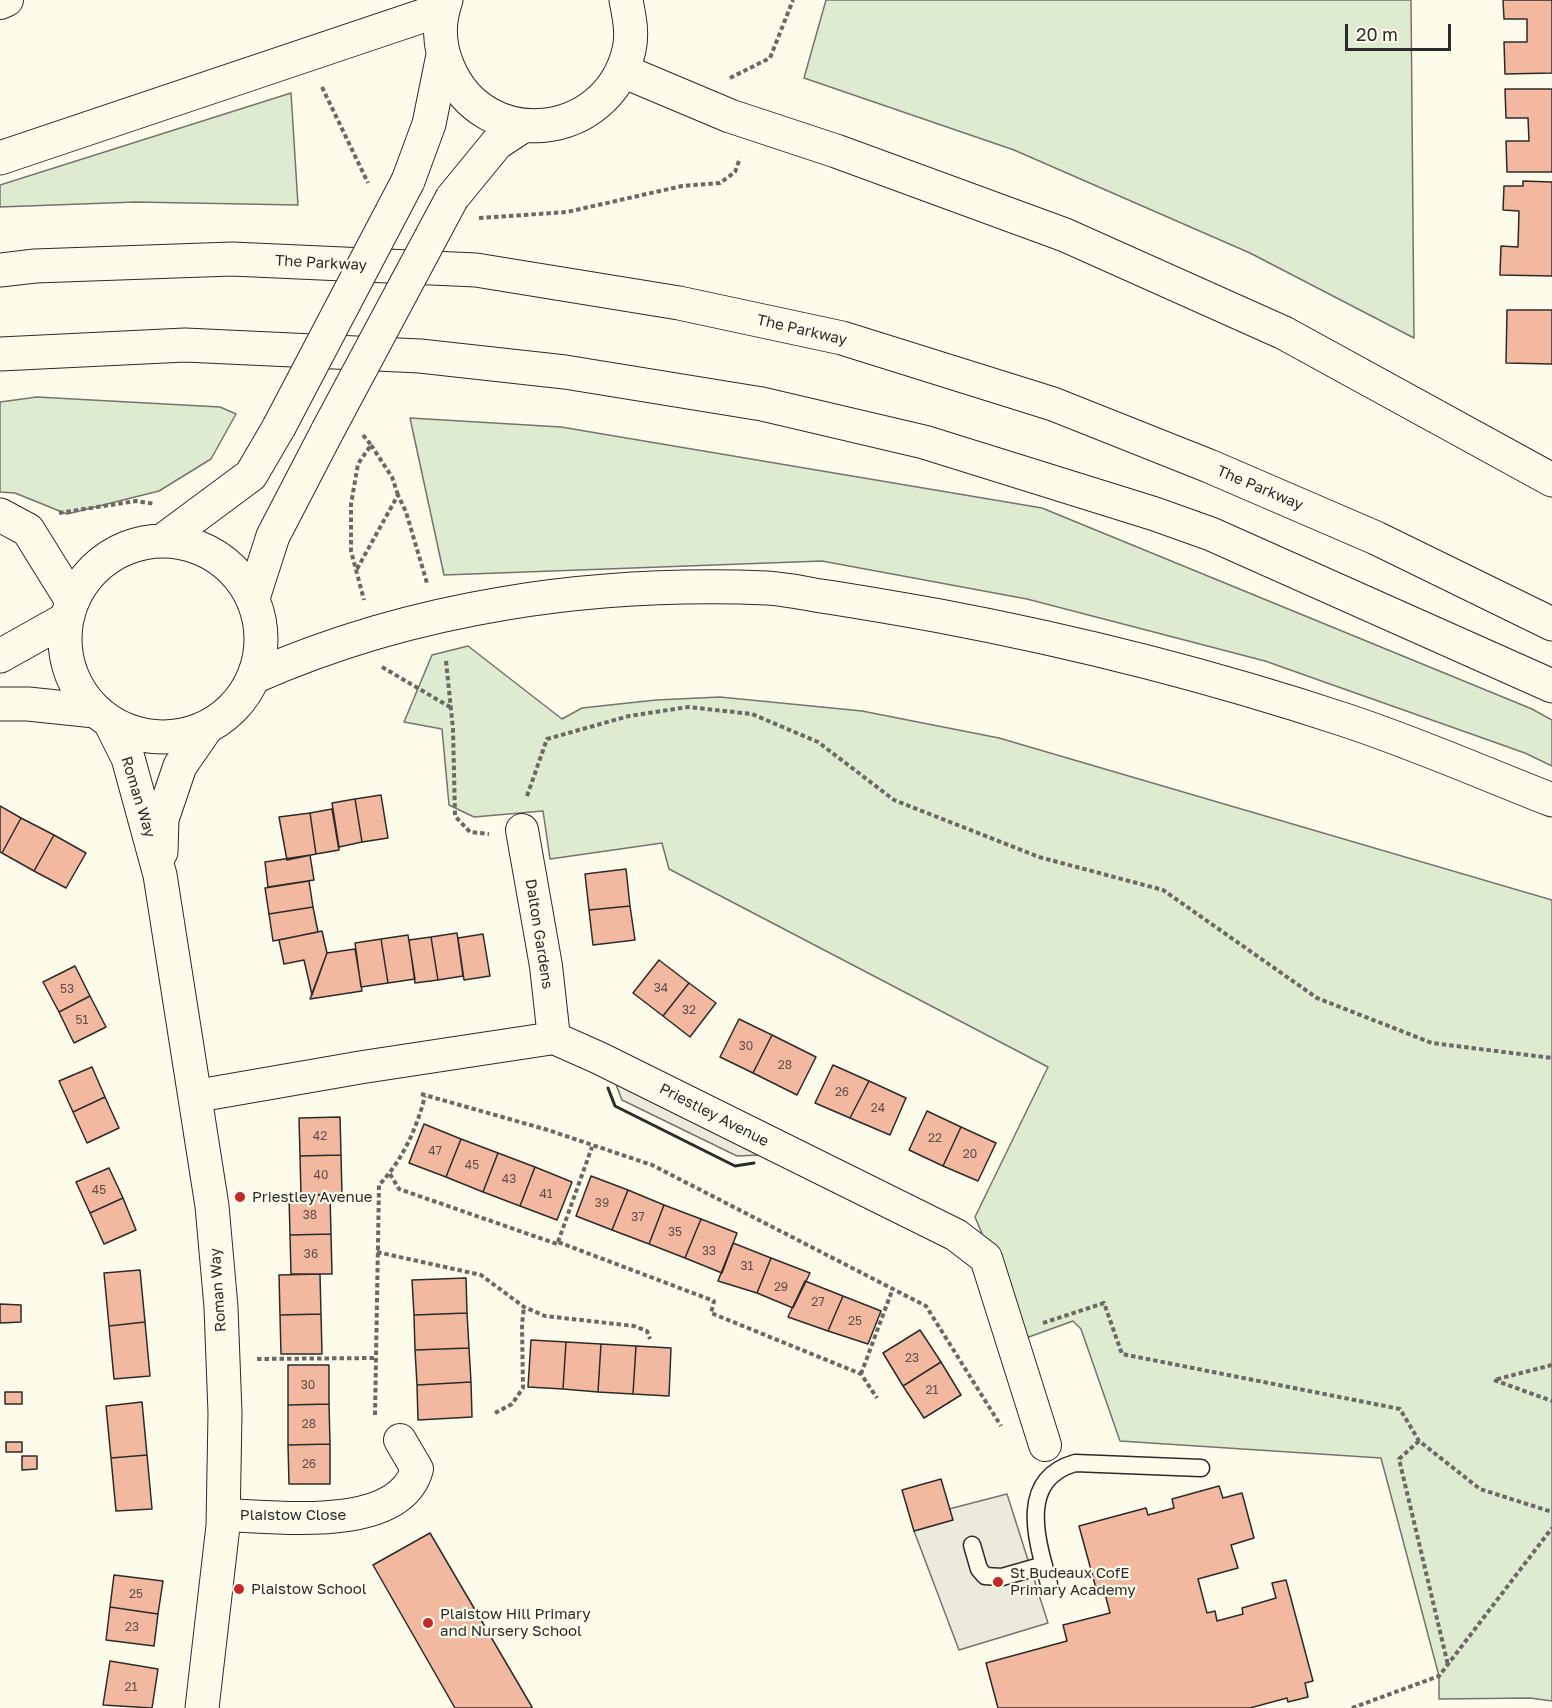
<!DOCTYPE html>
<html>
<head>
<meta charset="utf-8">
<style>
  body { margin:0 }
  #map { position:relative; width:1552px; height:1708px; overflow:hidden; background:#fdfbea; font-family:"Golos Text",sans-serif }
  canvas { display:block }
  .scale { position:absolute; left:1345px; top:24px; width:106px; height:27px; box-sizing:border-box; border:3px solid #2b2b2b; border-top:0; padding-left:8px; font-size:18px; line-height:21px; white-space:nowrap; color:#2b2b2b; -webkit-text-stroke:4px #fdfbea; paint-order:stroke }
</style>
</head>
<body>
<div id="map">
<canvas width="1552" height="1708"></canvas>
<div class="scale">20 m</div>
</div>
<script>
const g = document.querySelector('canvas').getContext('2d');
g.lineJoin = 'round';
function fillPath(path, color) { g.fillStyle = color; g.fill(path, 'evenodd'); }
function trace(path, color, width, dash) { g.strokeStyle = color; g.lineWidth = width; g.lineCap = dash ? 'butt' : 'round'; g.setLineDash(dash || []); g.stroke(path); }
function write(font, color, halo, rows, align = 'center') {
  g.font = font + ' "Golos Text",sans-serif'; g.lineWidth = 4.5; g.setLineDash([]); g.textBaseline = 'middle'; g.strokeStyle = halo; g.fillStyle = color; for (const [text, x, y, turn = 0] of rows) {
    g.save(); g.translate(x, y); g.rotate((+turn || 0) * Math.PI / 180); g.textAlign = isNaN(turn) ? turn : align; if (halo) g.strokeText(text, 0, 0); g.fillText(text, 0, 0); g.restore();
  }
}
const green = new Path2D(`
  M826,0H1411L1414,338L1250,253L1014,150L804,78Z
  M291,93L298,205L135,202L0,207V185Z
  M37,397L220,407L236,414L211,459L159,491L67,514L15,493L0,492V402Z
  M410,418L561,427L1042,508L1532,709L1552,720V766L1525,753L1265,661L1027,599L822,561L444,575Z
  M468,646L562,719L582,708L656,700L720,697L862,711L999,738L1552,900V1701L1530,1698L1439,1699V1676L1381,1458L1120,1441L1081,1329L1073,1321L1026,1338L975,1217L1048,1067L669,869L662,843L550,859L543,811L474,817L449,805L442,729L404,722L432,655Z`);
fillPath(green, '#deebd1');
trace(green, '#74746e', 1.5);
const parking = new Path2D(`
  M615,1082L759,1155L737,1156L622,1100Z
  M1007,1494L1048,1623L959,1650L914,1531L952,1520L949,1509Z`);
fillPath(parking, '#eceadb');
trace(parking, '#74746e', 1.5);
const building = new Path2D(`
  M1503,0H1552V73L1505,74L1504,42H1527V19H1504Z
  M1505,89H1552V172H1507L1506,141H1529L1528,118H1506Z
  M1523,181L1552,182V276L1500,275L1501,246L1518,247L1519,211L1503,210L1504,186H1523Z
  M1507,310H1552V364L1506,363Z
  M381,795L388,838L362,842L355,799Z
  M355,799L362,842L339,847L332,803Z
  M0,806L21,818L2,853L0,852Z
  M332,809L339,850L316,854L310,813Z
  M310,813L316,854L287,860L279,817Z
  M21,818L54,835L34,871L2,853Z
  M54,835L86,853L66,888L34,871Z
  M310,855L314,880L268,887L265,862Z
  M626,869L630,906L589,910L585,874Z
  M309,881L313,907L269,914L265,888Z
  M630,906L635,940L593,945L589,910Z
  M313,907L318,932L273,941L269,914Z
  M322,931L327,953L312,995L304,960L284,964L279,940Z
  M457,933L463,976L438,980L431,937Z
  M483,934L490,976L464,980L458,938Z
  M408,935L415,979L388,983L381,939Z
  M431,937L438,980L415,983L409,940Z
  M381,939L388,983L361,987L355,943Z
  M355,949L362,991L310,999L327,953Z
  M659,960L689,983L663,1016L633,993Z
  M75,966L90,996L59,1012L43,982Z
  M689,983L716,1003L690,1037L663,1016Z
  M90,996L106,1027L74,1043L59,1012Z
  M739,1019L772,1035L753,1073L720,1057Z
  M772,1035L816,1057L797,1095L753,1073Z
  M833,1065L869,1081L850,1118L815,1103Z
  M92,1067L105,1097L73,1112L59,1081Z
  M869,1081L906,1098L890,1135L850,1118Z
  M105,1097L119,1128L87,1143L73,1112Z
  M927,1111L961,1127L943,1166L909,1150Z
  M340,1117L341,1155L300,1156L299,1118Z
  M424,1124L461,1139L446,1177L409,1163Z
  M961,1127L996,1143L978,1181L943,1166Z
  M461,1139L498,1153L483,1192L446,1177Z
  M498,1153L535,1167L520,1206L483,1192Z
  M341,1155L342,1194L301,1195L300,1156Z
  M535,1167L572,1182L557,1220L520,1206Z
  M109,1168L123,1198L90,1213L76,1182Z
  M591,1176L628,1190L612,1230L576,1216Z
  M628,1190L664,1205L649,1244L612,1230Z
  M289,1195H330L331,1234L290,1235Z
  M123,1198L136,1230L104,1244L90,1213Z
  M664,1205L701,1219L685,1258L649,1244Z
  M701,1219L737,1233L722,1273L685,1258Z
  M331,1234L332,1274H291L290,1235Z
  M733,1243L771,1258L757,1293L718,1281Z
  M771,1258L810,1273L793,1308L757,1293Z
  M140,1270L145,1322L109,1326L104,1273Z
  M320,1274L321,1314L280,1315L279,1275Z
  M466,1278L467,1313L414,1315L412,1280Z
  M805,1281L843,1296L828,1331L788,1317Z
  M843,1296L881,1311L868,1344L828,1331Z
  M0,1304L21,1305V1322L0,1323Z
  M467,1313L469,1348L415,1350L414,1315Z
  M321,1314L322,1354H281L280,1315Z
  M145,1322L150,1376L114,1379L109,1326Z
  M920,1330L941,1362L903,1386L883,1353Z
  M531,1340L566,1342L563,1389L528,1387Z
  M566,1342L601,1344L598,1392L563,1389Z
  M601,1344L636,1346L633,1394L598,1392Z
  M636,1346L671,1348L669,1396L633,1394Z
  M469,1348L471,1382L417,1385L415,1350Z
  M941,1362L961,1395L924,1418L903,1386Z
  M288,1365H329V1404L288,1405Z
  M471,1382L472,1417L418,1420L417,1385Z
  M5,1392H22V1404H5Z
  M142,1402L147,1455L111,1458L106,1406Z
  M329,1404L330,1444L288,1445V1405Z
  M6,1442H22V1452H6Z
  M330,1444V1484H289L288,1445Z
  M147,1455L152,1509L116,1511L111,1458Z
  M22,1456H37V1469L22,1470Z
  M941,1479L953,1520L914,1531L902,1490Z
  M1219,1486L1223,1498L1242,1493L1254,1538L1231,1545L1238,1568L1198,1579L1207,1613L1215,1611L1217,1621L1243,1614L1242,1608L1276,1598L1272,1583L1286,1580L1313,1681L1305,1683L1308,1697L1288,1702L1287,1698L1250,1708H998L986,1663L1067,1641L1063,1625L1110,1613L1104,1590L1097,1592L1079,1526L1146,1508L1148,1515L1174,1508L1172,1499Z
  M430,1533L532,1707L531,1708H455L373,1565Z
  M114,1575L163,1581L158,1614L110,1607Z
  M110,1607L158,1614L154,1646L106,1640Z
  M110,1661L158,1669L152,1708L103,1705Z`);
fillPath(building, '#f2b8a0');
trace(building, '#2b2b2b', 1.5);
const service = new Path2D(`
  M972,1545L979,1569L985,1576L1002,1577L1044,1565
  M1049,1584C1037,1541 1017,1480 1075,1463L1201,1468`);
const minor = new Path2D(`
  M0,3L7,0
  M522,830L546,966L554,1038
  M196,1096L363,1067L554,1038L599,1058L956,1235L986,1258L1045,1445
  M223,1515C275,1516 399,1534 417,1469L400,1440`);
const tertiary = new Path2D(`
  M0,656L66,619
  M0,704H28L95,711
  M110,722L128,758L160,875L212,1206L221,1307L225,1413L223,1526L202,1708
  M161,852L162,819L180,766L207,727`);
const secondary = new Path2D(`
  M446,0C438,22 439,46 448,67C484,154 608,141 629,50C633,33 629,16 626,0
  M408,181L429,124L443,55
  M452,198L497,143L523,126
  M162,541L251,475L279,427
  M65 639a98 98 0 1 1 196 0a98 98 0 1 1-196 0Z
  M253,598L273,536L328,430`);
const trunk = new Path2D(`
  M623,71L730,116L836,151L1065,235L1284,333L1552,480
  M0,158L443,9
  M0,270L35,266L232,259L476,270L679,303L842,338L1053,404L1209,466L1376,538L1552,624
  M0,354L185,345L420,356L565,372L762,404L924,442L1155,514L1211,534L1552,686
  M0,515L28,530L72,601
  M254,677C414,606 593,581 767,588C785,589 803,593 821,596C861,602 901,609 940,616C1078,642 1212,676 1345,720C1415,743 1483,773 1552,800`);
trace(service, '#2b2b2b', 19);
trace(minor, '#2b2b2b', 34);
trace(tertiary, '#2b2b2b', 35);
trace(secondary, '#2b2b2b', 35);
trace(trunk, '#2b2b2b', 35);
trace(new Path2D(`
  M730,78L770,58L793,0
  M322,87L368,183
  M479,218L567,212L682,186L720,183L735,172L740,158
  M363,435L371,445L358,464L351,504V551L364,600
  M371,445L392,477L398,495
  M59,513L136,501L155,504
  M357,569L398,495L406,512L427,583
  M446,661L453,729L455,816L470,832L489,834
  M382,667L450,707
  M527,796L547,739L629,716L688,707L752,714L818,742L894,800L1039,857L1163,890L1317,998L1432,1043L1552,1058
  M421,1094L548,1130L652,1165L926,1306L1001,1426
  M390,1174L399,1189L557,1244L558,1242L714,1301L711,1313L861,1374L877,1398
  M558,1242L592,1147
  M377,1252L481,1275L524,1307L545,1316L634,1326L647,1331L650,1339
  M1043,1323L1104,1303L1122,1354L1400,1409L1419,1441L1480,1489L1552,1512
  M257,1359L376,1358
  M1552,1365L1494,1380L1552,1401
  M861,1374L893,1288
  M495,1413L512,1404L523,1388L522,1324L524,1307
  M375,1415L379,1185C402,1161 417,1128 425,1096
  M1419,1441L1399,1459L1448,1665
  M1352,1708L1439,1676L1552,1528`), '#6a6964', 4, [4.5, 3]);
trace(service, '#fdfbea', 16);
trace(minor, '#fdfbea', 32);
trace(tertiary, '#fdfbea', 33);
trace(secondary, '#fdfbea', 33);
trace(trunk, '#fdfbea', 33);
const secondaryBridge = new Path2D(`
  M279,427L408,181
  M328,430L452,198`);
trace(secondaryBridge, '#2b2b2b', 35, []);
trace(secondaryBridge, '#fdfbea', 33);
trace(new Path2D(`
  M608,1088L615,1106L735,1166L754,1163`), '#2b2b2b', 3);
for (const [x, y, r, color] of [
  [240,1197,6,"#c62828"],
  [998,1582,6,"#c62828"],
  [239,1589,6,"#c62828"],
  [428,1623,6,"#c62828"]
]) { const dot = new Path2D(); dot.arc(x, y, r, 0, 2 * Math.PI); g.fillStyle = color; g.fill(dot); trace(dot, '#fdfbea', 2); }
write('12px', '#5d4e48', null, [
  ["34",661,988],
  ["53",67,989],
  ["32",689,1010],
  ["51",82,1020],
  ["30",746,1046],
  ["28",785,1065],
  ["26",842,1092],
  ["24",878,1108],
  ["42",320,1136],
  ["22",935,1138],
  ["47",435,1151],
  ["20",970,1154],
  ["45",472,1165],
  ["40",321,1175],
  ["43",509,1179],
  ["45",99,1190],
  ["41",546,1194],
  ["39",602,1203],
  ["38",310,1215],
  ["37",638,1217],
  ["35",675,1232],
  ["33",709,1251],
  ["36",311,1254],
  ["31",747,1266],
  ["29",781,1287],
  ["27",818,1302],
  ["25",855,1321],
  ["23",912,1358],
  ["30",308,1385],
  ["21",932,1390],
  ["28",309,1424],
  ["26",309,1464],
  ["25",136,1594],
  ["23",132,1627],
  ["21",131,1687]
]);
write('15px', '#2b2b2b', '#fdfbea', [
  ["The Parkway",321,263,3],
  ["The Parkway",802,330,13],
  ["The Parkway",1260,488,23],
  ["Roman Way",138,797,73],
  ["Dalton Gardens",539,934,81],
  ["Priestley Avenue",714,1115,27],
  ["Roman Way",218,1290,-94],
  ["Plaistow Close",293,1515]
]);
write('15px', '#2b2b2b', '#fdfbea', [
  ["Priestley Avenue",252,1197],
  ["St Budeaux CofE",1010,1573],
  ["Primary Academy",1010,1590],
  ["Plaistow School",251,1589],
  ["Plaistow Hill Primary",440,1614],
  ["and Nursery School",440,1631]
], 'left');
</script>
</body>
</html>
